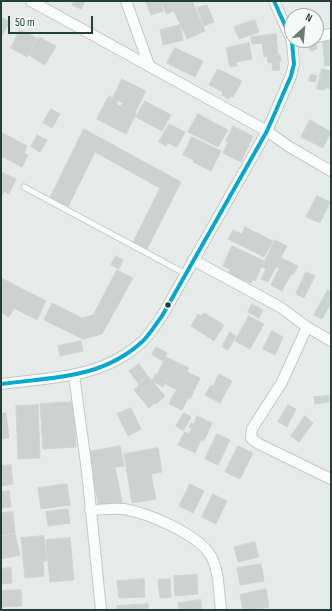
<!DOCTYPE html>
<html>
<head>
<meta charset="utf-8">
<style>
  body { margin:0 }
  #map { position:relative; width:332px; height:611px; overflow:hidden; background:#e6ebe9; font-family:"Sofia Sans Condensed",sans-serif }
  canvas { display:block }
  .frame { position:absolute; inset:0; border:2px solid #243e3a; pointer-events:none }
  .north { position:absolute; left:284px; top:8px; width:40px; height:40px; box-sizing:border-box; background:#f5f9f8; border:1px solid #a1aeac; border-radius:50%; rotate:26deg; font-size:11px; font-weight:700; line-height:16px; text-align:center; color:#243e3a }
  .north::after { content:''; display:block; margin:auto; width:14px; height:18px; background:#687b77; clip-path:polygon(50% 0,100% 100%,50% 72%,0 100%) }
  .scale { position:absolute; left:8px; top:16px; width:85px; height:18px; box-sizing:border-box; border:2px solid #243e3a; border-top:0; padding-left:5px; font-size:12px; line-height:14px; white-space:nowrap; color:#243e3a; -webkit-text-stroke:3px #f5f9f8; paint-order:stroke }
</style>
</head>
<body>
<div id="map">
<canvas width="332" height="611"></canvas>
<div class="frame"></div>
<div class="north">N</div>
<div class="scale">50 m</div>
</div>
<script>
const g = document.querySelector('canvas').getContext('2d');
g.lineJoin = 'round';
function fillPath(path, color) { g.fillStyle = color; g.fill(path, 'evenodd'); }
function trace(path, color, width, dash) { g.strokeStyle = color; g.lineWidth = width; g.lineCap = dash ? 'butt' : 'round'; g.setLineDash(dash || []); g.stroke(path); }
const building = new Path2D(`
  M74,1H85L81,9L72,5Z
  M146,1H160L163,11L151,15Z
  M161,1H192L205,31L187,39L174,11L167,14Z
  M207,5L214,22L204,26L197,8Z
  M1,17L10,22L1,37Z
  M255,20L259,32L239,39L234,27Z
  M180,25L183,40L163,45L160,30Z
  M20,30L37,38L27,57L11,48Z
  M276,34L278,55L264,57L262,43L252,44L251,37Z
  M39,37L56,46L45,65L29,55Z
  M323,41H331V65L325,66Z
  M249,43L252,59L236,62L237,66L230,67L226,48Z
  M316,43L317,49L310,51L309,44Z
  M175,48L203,61L195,77L167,63Z
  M280,55L281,61L268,63L267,57Z
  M279,62L280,70L273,71L272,63Z
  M218,69L242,81L233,97L231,96L229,99L222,95L223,92L209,85Z
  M322,69L331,71V89L325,87V90L317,89Z
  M311,74L317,76L315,82L309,81Z
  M122,79L146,91L135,113L121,106L123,103L113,98Z
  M109,96L118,101L116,104L136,114L126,134L97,119Z
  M145,101L171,115L162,131L136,117Z
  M51,109L60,114L52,128L43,123Z
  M198,114L228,130L218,147L188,132Z
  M310,120L331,132L323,148L301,137Z
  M169,124L185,132L177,147L168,143L166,146L159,142Z
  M233,126L253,136L241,162L223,153L228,142L226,141Z
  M84,129L181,182L147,249L133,242L160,188L95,152L68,207L50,198Z
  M1,132L27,146L24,153L28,155L22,167L1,156Z
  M37,135L47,140L40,152L31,147Z
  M192,137L221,151L211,171L193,162L194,160L183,155Z
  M1,172L16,179L9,194L4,191L1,197Z
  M317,196L330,202L320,223L306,217Z
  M245,227L273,241L264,257L228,239L233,230L242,234Z
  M275,240L287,246L268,282L261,279L266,269L262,267Z
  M232,246L264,261L255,281L253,279L251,283L228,273L230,269L223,266Z
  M116,256L123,260L119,269L111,265Z
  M281,258L298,266L293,275L291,274L282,291L271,285L279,268L277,267Z
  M117,270L133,278L102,334L83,339L44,320L52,303L82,318L93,315Z
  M306,272L315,276L304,298L296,294Z
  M1,278L46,301L37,320L14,308L9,317L2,313L1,314Z
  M328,290L331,292V303L322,319L314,315Z
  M252,304L263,310L259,318L248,312Z
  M204,313L224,325L214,341L191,326L198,314L202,316Z
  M249,316L264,324L250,349L235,341Z
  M272,331L283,337L275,355L263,349Z
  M230,332L236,336L228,350L222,347Z
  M81,341L83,351L60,356L58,346Z
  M156,347L167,353L163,361L152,355Z
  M166,357L189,368L187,372L200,378L190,399L176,392L177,390L166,384L168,380L157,375Z
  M139,364L147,375L138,383L129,371Z
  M156,374L167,381L163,387L152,381Z
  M219,374L232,381L220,403L205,395L211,385L213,386Z
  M148,376L165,396L156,404L154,403L149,408L134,390L139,386L138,384Z
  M175,392L188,398L182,410L169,404Z
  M329,396V402L315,404L314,397Z
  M73,402L76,447L43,449L40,404Z
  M38,405L40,458L18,459L16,406Z
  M288,405L296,409L287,427L278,422Z
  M131,408L141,429L128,436L117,414Z
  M1,413H6L9,438L1,439Z
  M184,413L191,417L183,431L176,426Z
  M197,416L212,423L204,441L189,434L192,428L189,427L191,423L194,424Z
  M305,416L313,423L299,442L291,436Z
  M185,432L201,440L195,453L178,445Z
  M217,434L230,440L218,465L205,459Z
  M120,446L124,466L115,467L122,502L99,507L88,452Z
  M238,446L253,453L240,479L225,472Z
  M158,448L162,472L151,474L156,499L132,503L124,454Z
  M11,465L13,484L1,486V466Z
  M67,484L70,505L41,509L38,488Z
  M190,484L204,491L193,513L179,506Z
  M9,491L11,507L1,508V492Z
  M213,494L227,501L216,524L202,517Z
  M68,509L70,523L48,526L46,512Z
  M13,512L15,533L1,535V513Z
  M15,534L20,555L1,559V537Z
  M44,536L47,561H43L44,576L25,578L21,538Z
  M70,538L74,580L50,582L46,540Z
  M255,542L259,557L238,562L234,547Z
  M261,564L264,581L240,585L237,568Z
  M11,568L12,583L1,584V569Z
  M197,575L198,594L175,596L174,576Z
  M144,579L145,597L119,598L117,581Z
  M170,579L171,597L160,598L158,580Z
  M266,589L269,607L253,610H243L240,595Z
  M21,590L22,606L1,607V591Z
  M201,600L202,610H179L178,603Z
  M148,604L149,610H117V606Z`);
fillPath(building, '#cdd2d0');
trace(building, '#cfd4d2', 1);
const lane = new Path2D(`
  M24,187L186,274`);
const street = new Path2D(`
  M31,1L267,131L288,146L331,171
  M126,1L149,65
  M316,37L331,34
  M193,260L280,307L307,327L331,341
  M307,327L282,382L252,429L251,438L259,444L331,479
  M74,375L87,471L101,610
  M1,384C53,377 102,379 143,341C150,334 156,324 162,316L267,131L291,76L294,64L292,41L274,1
  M90,510C101,510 113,508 124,509C148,513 198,534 211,556C219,570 219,594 221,610`);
trace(lane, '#c3c8c6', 7);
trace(street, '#c3c8c6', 12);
trace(lane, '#fbfcfc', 5);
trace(street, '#fbfcfc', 10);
trace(new Path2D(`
  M1,384C53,377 102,379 143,341C150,334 156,324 162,316L267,131L291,76L294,64L292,41L274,1`), '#00a9ce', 4);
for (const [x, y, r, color] of [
  [168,305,3.5,"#243e3a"]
]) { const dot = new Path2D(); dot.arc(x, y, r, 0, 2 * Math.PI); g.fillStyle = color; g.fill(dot); trace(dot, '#f5f9f8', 1.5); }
</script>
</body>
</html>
